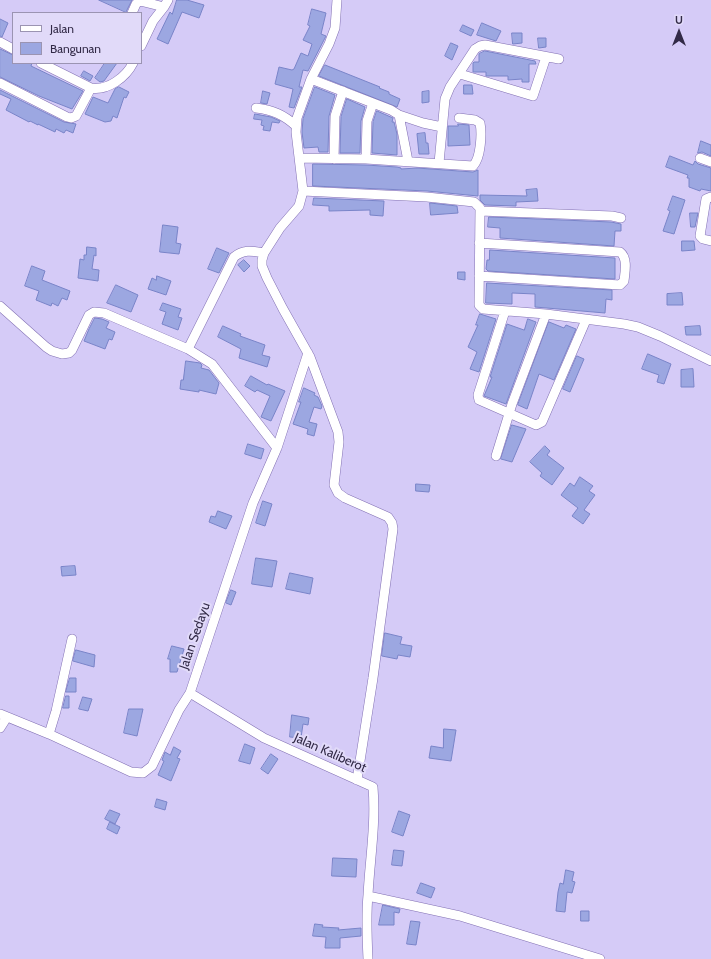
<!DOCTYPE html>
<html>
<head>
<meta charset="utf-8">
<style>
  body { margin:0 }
  #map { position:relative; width:711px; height:959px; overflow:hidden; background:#d5cbf7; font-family:Cabin,sans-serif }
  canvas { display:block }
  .legend { position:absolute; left:12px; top:12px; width:130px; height:52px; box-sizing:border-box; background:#e1daf9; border:1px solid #9b94b2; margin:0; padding:5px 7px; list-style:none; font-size:12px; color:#322a47 }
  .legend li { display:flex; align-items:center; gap:8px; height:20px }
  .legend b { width:20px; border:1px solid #9b94b2 }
  .north { position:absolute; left:659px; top:12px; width:40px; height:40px; -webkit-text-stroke:3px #e1daf9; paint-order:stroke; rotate:0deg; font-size:11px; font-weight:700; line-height:16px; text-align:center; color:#322a47 }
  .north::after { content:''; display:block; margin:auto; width:14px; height:18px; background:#322a47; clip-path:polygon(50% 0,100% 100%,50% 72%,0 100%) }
</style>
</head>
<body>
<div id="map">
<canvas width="711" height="959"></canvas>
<ul class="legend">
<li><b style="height:5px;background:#fff"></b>Jalan</li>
<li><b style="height:11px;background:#9ca7e1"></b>Bangunan</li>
</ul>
<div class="north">U</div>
</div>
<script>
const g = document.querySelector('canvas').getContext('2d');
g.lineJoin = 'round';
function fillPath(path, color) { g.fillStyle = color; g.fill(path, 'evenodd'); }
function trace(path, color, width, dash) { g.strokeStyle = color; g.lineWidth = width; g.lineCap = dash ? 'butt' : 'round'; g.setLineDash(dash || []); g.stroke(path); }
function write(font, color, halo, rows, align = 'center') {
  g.font = font + ' Cabin,sans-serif'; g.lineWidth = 4; g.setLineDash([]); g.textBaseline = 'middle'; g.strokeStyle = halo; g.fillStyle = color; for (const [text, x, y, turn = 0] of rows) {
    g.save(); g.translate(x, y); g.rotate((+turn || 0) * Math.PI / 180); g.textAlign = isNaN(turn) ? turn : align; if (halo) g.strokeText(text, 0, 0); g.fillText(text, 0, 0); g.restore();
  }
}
const building = new Path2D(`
  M99,0H132L126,12Z
  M177,0H187L204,5L199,18L182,12L168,44L157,39L170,12L172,14Z
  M312,9L326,13L321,34L326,36L308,71L303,70L299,87H302L294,108L289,107L293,89L275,84L279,67L292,70L294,69L301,53L308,56L312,44L303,40L310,26L308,25Z
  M0,19L8,23L2,37L0,36Z
  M482,23L501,31L496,41L477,35Z
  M463,25L474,30L471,36L460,31Z
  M512,33H522V43L513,44Z
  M538,38H546V47L539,48Z
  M451,43L458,46L452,60L445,56Z
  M0,49L13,55V63H32L31,66L83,91L72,109L39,96L0,77Z
  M485,51L535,61L536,64H529V82H522V79L508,80V76H486V72H473V63L474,62H479V54Z
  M105,63H117L104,81L100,82L95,78Z
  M325,65L380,87L379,88L389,92V94L400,99L397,107L319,76Z
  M84,71L93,76L90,81L81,76Z
  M464,85H472L473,94H464Z
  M119,87L129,92L126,98L124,97L117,118L113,116L111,121L105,122L85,114L93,97L108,103L115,89Z
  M315,87L335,95L329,116L328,152H319L318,147L304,148L302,132L303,119Z
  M0,90L64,122L76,124L73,133L66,130L64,133L56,129L55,132L38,124V125L30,121L29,122L6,110L11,99L0,94Z
  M263,91L270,93L267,104L261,103Z
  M429,91V102L422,103V92Z
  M347,99L365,107L361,121L360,153H340L341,117Z
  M377,111L393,118L392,122H394L397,134V155L372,153L373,122Z
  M255,114L271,117L280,121L279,123L272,122L270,131L263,130L264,126L261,125L262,120L254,119Z
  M458,124L469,125L470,145L448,146V126H458Z
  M425,133L426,143H428L429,154H419L417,134Z
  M701,141L711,145V156L702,152L698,153Z
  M670,156L693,165L695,161L698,164L711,168V191L701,189L700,191L689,187V178H687L688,175L666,167Z
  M313,164L366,165L397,167L401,168V169L417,168L473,172L478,170V196L427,191L313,186Z
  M537,189L538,201L516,202V206L485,205L480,200V195L527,196L526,190Z
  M673,196L685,200L674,234L663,231L670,211L668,210Z
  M314,198L384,201L383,216L370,215V210L329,211V206L313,205Z
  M430,203L457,206L458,213L431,215Z
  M690,213H698L695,227H691Z
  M489,217L611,222L621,224V231H615L614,246L500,238V228L488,227Z
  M163,225L178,227L176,243L181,244L179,254L160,252Z
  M682,241H694L695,250L682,251Z
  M87,247L96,248V256L94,255L92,269L99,270L98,281L78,278L80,259L84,260V255H86Z
  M217,248L229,253L219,273L208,269Z
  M490,250L615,258V279L488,271L486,269L487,260H489Z
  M244,260L250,266L244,272L238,265Z
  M32,266L45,271L42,280L70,291L67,300L62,298L58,306L52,303L51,306L36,300L39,291L25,286Z
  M458,272H465V280L458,279Z
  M157,276L171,281L166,295L148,289L152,278L156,280Z
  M487,283L612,290V300L606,299L605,313L535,307V294L512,293V304L486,303Z
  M116,285L138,295L131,312L107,303Z
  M682,293L683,305H667V294Z
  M163,303L181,309L178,317L182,318L178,330L162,324L166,312L160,310Z
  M480,314L496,319L479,372L470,369L477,352L468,347L478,325H476Z
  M95,318L102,319L109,322L106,328L115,332L112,340L109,339L105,349L84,341L89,329Z
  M528,319L536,322L506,404L484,396L492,377H490L507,324L524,330Z
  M549,322L564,328L566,325L576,329L554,380L539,374L527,409L518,405Z
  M223,326L241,334L240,336L265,345L262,355L270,357L267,367L239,358L241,349L218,337Z
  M700,326L701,335H686L685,327Z
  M648,354L671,364L664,384L657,382L659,375L642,369Z
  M577,356L584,359L570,392L563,389Z
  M186,361L200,363L202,365L201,368L209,370L219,383L216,394L199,390V392L180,389L181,380H183Z
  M693,369L694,387H681V370Z
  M251,376L267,385L268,384L285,391L271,421L261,417L270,396L257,390L255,392L245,386Z
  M304,388L315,393L314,395L318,397L322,406L321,409L314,407L309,422L317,424L314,436L307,434L308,429L293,424L301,402H299Z
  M512,425L526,429L512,462L501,459Z
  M248,444L264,449L261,459L245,454Z
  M545,446L550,451L547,455L564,468L552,485L540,476L542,473L530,462Z
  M580,477L593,486L589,491L595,495L584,510L590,514L583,524L572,516L578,508L561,495L570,483L574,486Z
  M416,484L430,485L429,492L416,491Z
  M263,501L272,504L265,526L256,523Z
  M218,511L232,516L226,529L209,522L211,516L215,517Z
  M256,558L277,561L272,587L252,584Z
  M75,566L76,575L62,576L61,567Z
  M290,573L313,578L310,594L286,589Z
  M231,590L236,592L231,605L226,603Z
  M385,633L402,637L400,644L412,646L410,657L398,655L397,659L382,656Z
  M172,646L184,649L177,672H170V659H168Z
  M76,650L95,655L94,667L73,661Z
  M70,678H76V692H66Z
  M66,696H69V708H63Z
  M83,697L92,699L88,711L79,709Z
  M129,709H143L137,736L124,733Z
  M292,715L309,718L308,725L303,724L301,738L290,737Z
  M444,729L456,730L451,761L429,758L431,746L443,748Z
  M245,744L255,748L250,764L239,761Z
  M174,747L181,751L177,758L180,759L171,781L158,775L164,761L162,760L165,752L170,755Z
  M271,754L278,759L268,774L261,769Z
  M157,799L167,802L165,810L155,807Z
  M110,810L120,814L115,824L105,819Z
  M399,811L410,815L403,836L392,832Z
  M110,822L120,827L117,834L107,829Z
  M394,850L404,851L402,866L392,865Z
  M333,858L357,859L356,877L332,876Z
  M566,870L574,872L572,881L575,882L572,893L567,892L565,912L556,911L558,892L560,883L563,884Z
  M421,883L435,888L431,898L417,893Z
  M383,905L400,909L399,913L394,912V925H379Z
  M581,911H589V921H581Z
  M411,921L420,922L416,945L407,944Z
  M315,924L323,925L322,927L339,928L338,930L361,928V936L340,938V948H325L326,937L313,936Z`);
fillPath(building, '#9ca7e1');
trace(building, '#7984c8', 1);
const street = new Path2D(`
  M337,0L335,28L329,44L311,79L297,118L296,132L303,191L299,206L280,228L264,253L262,260V266L267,278L283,309L310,357L338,432L339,442L334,485L338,493L345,498L388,517L392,523L393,529L373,678L357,780
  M132,13L136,4L140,1L164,7
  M0,42L13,49
  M141,46L153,21L164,7L168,0
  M41,63L91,88C108,91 126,77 133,63
  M460,74L533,96L546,57
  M311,79L391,110L399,115L408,161
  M0,83L67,117L71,118L76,116L91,88
  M256,108C273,110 284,115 296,126
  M399,115L423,123L442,127
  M300,158L366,159L473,166C481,158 482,133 480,123L475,120L459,118
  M700,158L711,162
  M334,159L335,116L343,91
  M366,159L367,121L373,103
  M439,163L445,99L450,87L475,49L480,46L485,45L559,59
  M303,191L427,197L474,202L480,208L479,305L483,309L546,314L624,324L638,327L660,336L711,361
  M711,197L706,199L700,236L703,239L711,241
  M480,211L612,216L621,218
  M479,276L620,285L624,281C625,272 628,258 620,252L479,243
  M0,306L46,347L52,351L62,354L69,353L72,350L89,315L94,312L104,313L188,349L212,364L277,448
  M505,311L478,395L479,400L536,425L542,422L586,320
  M188,349L234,257C244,249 252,251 264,253
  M496,456L512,404L546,314
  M190,693L264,738L373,787C376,824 370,858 368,895C366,916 367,938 368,959
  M0,714L49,734L131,772L143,773L152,766L179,710L190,693L253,503L277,448L308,353
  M0,728L7,717
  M49,734L56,711L72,639
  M368,896L460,916L600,959`);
trace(street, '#8270b3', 10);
trace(street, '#fff', 9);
write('13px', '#322a47', '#e1daf9', [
  ["Jalan Sedayu",195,636,-71],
  ["Jalan Kaliberot",330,753,24]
]);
</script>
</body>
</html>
